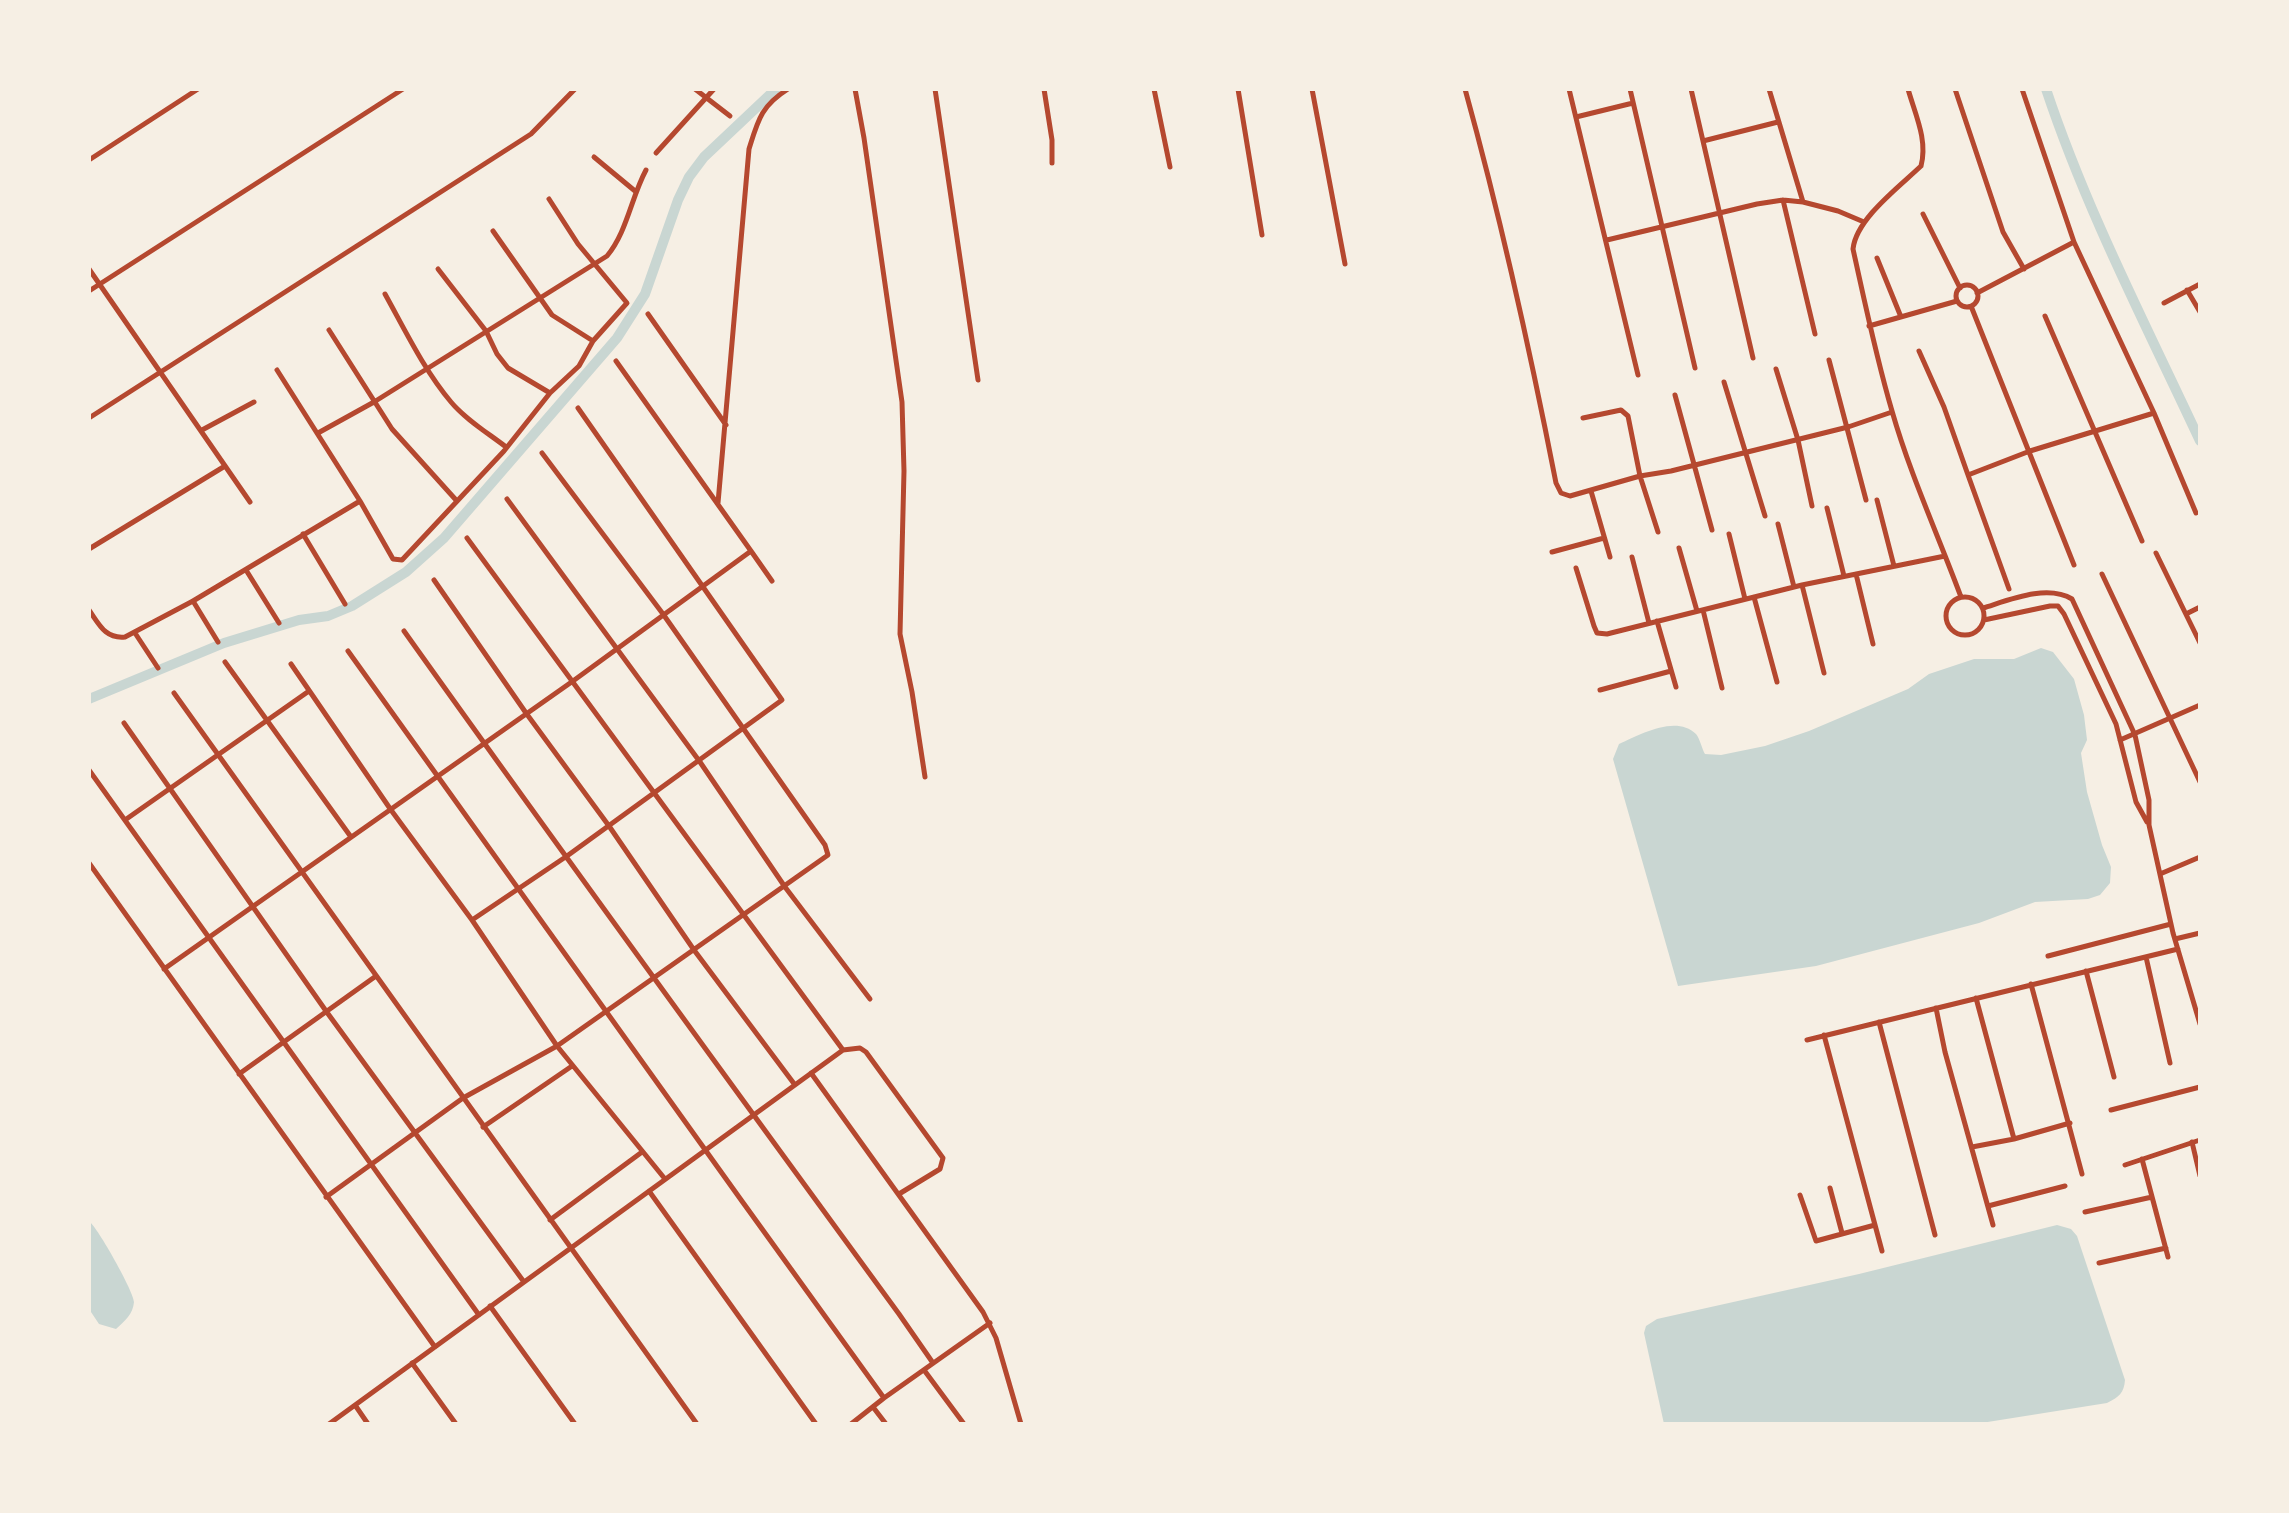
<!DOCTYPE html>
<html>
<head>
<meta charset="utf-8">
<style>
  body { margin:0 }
  #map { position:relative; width:2289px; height:1513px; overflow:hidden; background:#f6efe4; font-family:"Times New Roman",serif }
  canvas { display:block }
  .frame { position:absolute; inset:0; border:91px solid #f6efe4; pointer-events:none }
</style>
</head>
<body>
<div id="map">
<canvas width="2289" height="1513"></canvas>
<div class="frame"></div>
</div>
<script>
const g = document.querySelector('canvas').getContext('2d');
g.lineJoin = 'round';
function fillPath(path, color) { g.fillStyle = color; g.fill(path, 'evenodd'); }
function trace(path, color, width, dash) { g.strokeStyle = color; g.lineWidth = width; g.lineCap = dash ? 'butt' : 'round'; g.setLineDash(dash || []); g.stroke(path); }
fillPath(new Path2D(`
  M2041,648L2053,652L2074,679L2084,715L2087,740L2081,753L2087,792L2102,845L2111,867L2110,883L2100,895L2088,899L2035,902L1979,923L1816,966L1678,986L1613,759L1619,744C1639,735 1676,714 1696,734C1700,739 1702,749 1705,754L1721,755L1765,746L1809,731L1908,689L1929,674L1974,659H2014Z
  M89,1221C98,1228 134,1292 134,1302C133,1314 125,1321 116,1329L99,1324L89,1309Z
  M2057,1225L2071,1229L2077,1236L2125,1380C2124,1393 2119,1397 2107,1403L1975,1424H1664L1644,1333L1646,1326L1657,1319L1859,1274Z`), '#c9d6d2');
trace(new Path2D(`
  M2046,89C2087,212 2146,325 2200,441
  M89,699L224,643L299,620L328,616L352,606L406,572L444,538L617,338L645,294L678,200L689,177L704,157L776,89`), '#c9d6d2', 10);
trace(new Path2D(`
  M695,89L730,116
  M855,89L864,138L902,402L904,471L900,634L912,692L925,777
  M935,89L978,380
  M1044,89L1052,140V163
  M1154,89L1170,167
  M1238,89L1262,235
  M1312,89L1345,264
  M1465,89C1501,219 1530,350 1556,483L1561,493L1570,496L1640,476L1671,471L1848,427L1892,412
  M1569,89L1638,375
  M1630,89L1695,368
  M1691,89L1753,358
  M1769,89L1803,202
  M1908,89C1915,114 1928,140 1921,166C1899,187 1856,219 1853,249C1865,303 1876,357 1892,411C1910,474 1938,535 1961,597
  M1955,89L2003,232L2024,269
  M2022,89L2074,242L2154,413L2196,513
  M1576,117L1633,103
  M1703,141L1778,122
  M656,153L714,89
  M594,157L635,191
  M89,160L198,89
  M1783,200L1815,334
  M1923,214L1960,288
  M493,231L552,315L593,341
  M1607,240L1757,204L1783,200L1803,202L1838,211L1864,222
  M1877,258L1901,317
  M89,269L250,502
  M438,269L486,331L497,354L508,368L550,393
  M1956 296a11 11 0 1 1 22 0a11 11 0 1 1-22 0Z
  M2187,290L2200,312
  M89,291L403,89
  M1977,293L2074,242
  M385,294C405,330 424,370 451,402C466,420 488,433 506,447
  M2164,303L2200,284
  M1971,306L2074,565
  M648,314L726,425
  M2045,316L2142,541
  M1869,326L1957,301
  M329,330L392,429L456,500
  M1919,351L1944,407L1968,475
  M1829,360L1866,500
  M1776,369L1798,440L1812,506
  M277,370L360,501L393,559L402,560L504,451L550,393L579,366L593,341L627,303L578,244L549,199
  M1724,382L1765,516
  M1675,395L1712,530
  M89,418L531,134L575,89
  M1583,418L1621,410L1628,416L1640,476L1658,532
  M202,430L254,402
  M318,433L374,402L607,256C627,232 631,198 646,170
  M1591,491L1610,557
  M507,499L700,762L785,887L870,999
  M1877,500L1894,566
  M718,503L749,149C758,120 761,106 788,89
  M1827,508L1844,576
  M1778,524L1794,587
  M303,534L345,604
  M1729,534L1745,599
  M467,538L843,1050
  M1679,548L1697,611
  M89,549L225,466
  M751,551L772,581
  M1552,552L1604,538
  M2156,553L2200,643
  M1632,557L1649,623
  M1576,568L1594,626L1597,633L1607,634L1802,585L1945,556
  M246,570L279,623
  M1856,574L1873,644
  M2102,574L2200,782
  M434,580L526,713L609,826L694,950L795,1085
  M1802,585L1824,673
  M2009,589L1968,475L2030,451L2154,413
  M1946 616a19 19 0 1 1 38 0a19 19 0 1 1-38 0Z
  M1754,597L1777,682
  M193,601L218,642
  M1983,608C2009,600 2047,584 2072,599L2135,735L2149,800V825L2173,933L2200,1024
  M89,610C99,624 105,639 125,637L193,601L360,501
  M1703,610L1722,688
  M2186,614L2200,607
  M1984,620L2050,606H2058L2064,614L2116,724L2136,802L2147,822
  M1657,621L1676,687
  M404,631C567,860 733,1087 899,1314L933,1363
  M135,633L158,668
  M348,651C527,900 704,1150 884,1398
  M225,662L351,837
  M291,664L391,810L472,920L557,1046L665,1179
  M1600,690L1671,671
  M174,693L697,1424
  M124,723L326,1011L524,1282
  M2120,740L2200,705
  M89,770L479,1315
  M125,820L309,691
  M89,863L435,1347
  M2160,874L2200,857
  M472,920L567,856L782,700L578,408
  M2175,939L2200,933
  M2048,956L2171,924
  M2146,957L2170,1063
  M164,969L573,681L751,551L616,361
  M2086,971L2114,1077
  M2031,984L2082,1174
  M1976,998L2014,1139
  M1936,1008L1945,1052L1993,1225
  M1879,1022L1935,1235
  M1824,1035L1882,1251
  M1807,1040L2178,949
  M811,1073L983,1312L996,1338L1021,1424
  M239,1074L376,976
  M2111,1110L2200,1087
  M483,1127L572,1066
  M2192,1142L2200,1176
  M1972,1147L2014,1139L2070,1123
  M2142,1159L2168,1257
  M2125,1165L2200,1140
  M1830,1188L1842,1233
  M649,1191L816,1424
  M1800,1195L1816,1241L1875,1225
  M326,1197L463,1098L557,1046L828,855L825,845L663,614L542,453
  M1988,1206L2065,1186
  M2085,1212L2152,1197
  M550,1220L642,1152
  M2099,1263L2166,1248
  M490,1306L575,1424
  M412,1363L456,1424
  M924,1370L964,1424
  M355,1405L368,1424
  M873,1407L886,1424
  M329,1424L843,1050L860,1048L866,1052L943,1158L940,1169L899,1194
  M851,1424L884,1398L990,1323`), '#b5482f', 5);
</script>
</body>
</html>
